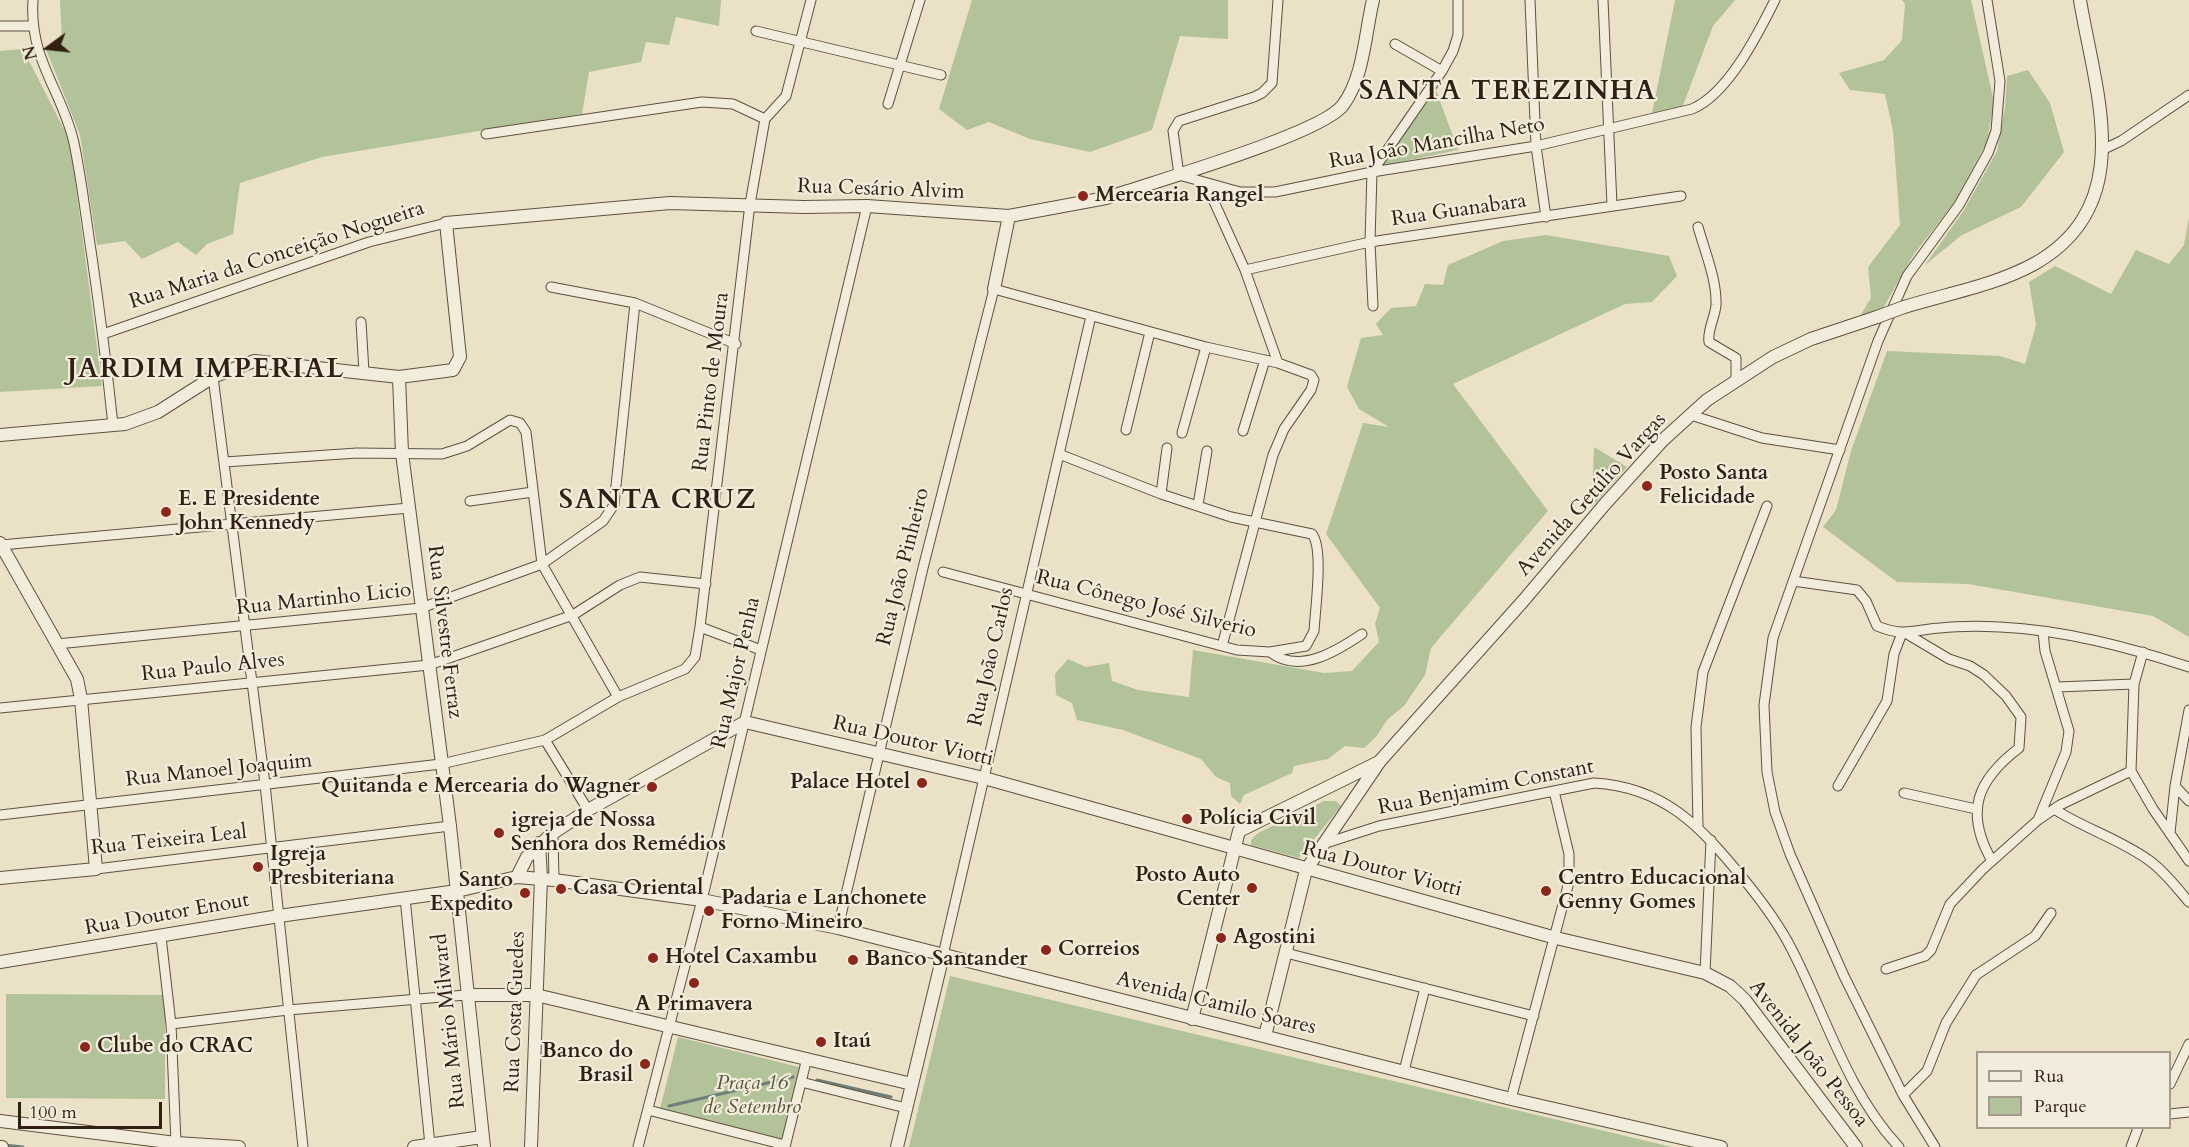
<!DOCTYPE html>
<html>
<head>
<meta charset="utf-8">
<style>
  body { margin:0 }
  #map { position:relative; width:2189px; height:1147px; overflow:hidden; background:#eae1c7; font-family:Cardo,serif }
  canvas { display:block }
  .legend { position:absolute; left:1976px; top:1051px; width:195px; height:78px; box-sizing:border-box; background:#f1ecdb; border:2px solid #a59a8b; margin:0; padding:8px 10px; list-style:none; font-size:18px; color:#322013 }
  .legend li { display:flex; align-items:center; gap:12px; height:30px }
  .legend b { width:30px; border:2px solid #a59a8b }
  .north { position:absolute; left:18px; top:18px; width:60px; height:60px; -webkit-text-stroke:4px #f1ecdb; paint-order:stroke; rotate:255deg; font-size:16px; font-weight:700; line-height:24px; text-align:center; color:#322013 }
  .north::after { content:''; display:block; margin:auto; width:21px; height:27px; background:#322013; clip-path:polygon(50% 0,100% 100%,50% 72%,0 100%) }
  .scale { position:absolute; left:18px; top:1102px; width:144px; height:27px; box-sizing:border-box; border:3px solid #322013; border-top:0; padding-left:8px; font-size:18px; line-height:21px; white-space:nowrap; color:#322013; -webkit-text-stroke:4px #f1ecdb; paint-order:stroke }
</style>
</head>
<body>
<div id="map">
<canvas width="2189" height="1147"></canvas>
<ul class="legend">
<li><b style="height:8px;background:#f1ecdb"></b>Rua</li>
<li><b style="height:16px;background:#b2c399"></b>Parque</li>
</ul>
<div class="north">N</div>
<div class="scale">100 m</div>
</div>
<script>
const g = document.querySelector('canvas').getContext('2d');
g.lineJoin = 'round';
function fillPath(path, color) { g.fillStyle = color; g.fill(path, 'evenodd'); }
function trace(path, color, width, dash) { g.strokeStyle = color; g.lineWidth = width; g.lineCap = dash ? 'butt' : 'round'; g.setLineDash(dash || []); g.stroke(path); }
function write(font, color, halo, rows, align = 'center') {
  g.font = font + ' Cardo,serif'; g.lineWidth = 4.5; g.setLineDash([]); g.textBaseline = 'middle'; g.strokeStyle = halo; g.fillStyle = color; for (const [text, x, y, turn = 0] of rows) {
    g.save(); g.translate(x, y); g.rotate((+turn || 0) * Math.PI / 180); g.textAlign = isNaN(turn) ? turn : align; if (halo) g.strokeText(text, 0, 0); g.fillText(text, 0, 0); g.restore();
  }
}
fillPath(new Path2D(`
  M60,0H721L719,26L676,17L669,45L646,42L641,62L589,72L582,114L322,157L240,183L233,234L207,244L196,255L178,242L142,259L125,241L97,245L80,135L46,49L62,41Z
  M972,0H1228V39L1180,36L1152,130L1090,152L1030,139L989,122L967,130L939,109Z
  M1675,0H1735L1713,26L1682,108L1652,113Z
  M1902,0H1971L1994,102L1987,142L1954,203L1914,254L1882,310L1860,316L1871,298L1868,267L1900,225L1893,131L1885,94L1850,90L1839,73L1884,60L1902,40L1905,4Z
  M23,49L70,141L102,386L0,392V51Z
  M2028,70L2050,103L2064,152L2021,207L1962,235L1925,265L1964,210L1997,151L2005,108L2007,76Z
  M1436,90L1458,150L1381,166Z
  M2189,218V637L2153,616L1968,584L1897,582L1823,527L1836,510L1851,451L1887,351L2000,356L2025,364L2036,325L2029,282L2055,266L2111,294L2136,250L2169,264L2184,245Z
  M1546,235L1669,256L1677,276L1652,302L1625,304L1453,384L1548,511L1431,648L1425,675L1404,706L1387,720L1376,737L1364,748L1345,746L1328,759L1294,766L1292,773L1244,795L1240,804L1231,796L1230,783L1216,777L1201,759L1123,730L1077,720L1072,703L1056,695L1055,674L1068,659L1086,667L1109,663L1112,681L1138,690L1189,697L1193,650L1324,673L1352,671L1379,642L1375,624L1380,608L1326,534L1363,423L1389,427L1359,409L1347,387L1361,338L1383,335L1376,324L1391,308L1416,306L1425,284L1443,285L1448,265L1503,241Z
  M1594,447L1627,467L1592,507Z
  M1324,801H1336L1341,806L1299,858L1251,845V840L1258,833Z
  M950,976L1672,1147H909Z
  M6,994L165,995V1099L6,1098Z
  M678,1037L803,1068L781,1144L659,1113Z`), '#b2c399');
trace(new Path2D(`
  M817,1080L891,1097
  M669,1106L793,1077
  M4,1145L23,1147`), '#6f7e77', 3);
const minor = new Path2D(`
  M33,0C29,60 62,90 74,143C82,181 86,219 92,257C100,313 107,368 113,425
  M1278,0L1272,83L1262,93L1254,97L1179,121L1173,131L1179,175L1240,192H1275L1372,172L1536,146L1692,109C1728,94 1758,34 1775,0
  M1530,0L1536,146L1546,217
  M1603,0L1612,205
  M0,26H32
  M756,31L941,75
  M1395,44L1442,71
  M888,104L920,0
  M765,119L786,96L811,0
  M486,134L702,102L733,104L765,119
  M2104,149L2121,141L2189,95
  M1206,184L1245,270L1278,363
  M1698,227C1705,252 1717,280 1716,305C1715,318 1707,330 1709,342L1736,358V379
  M1245,270L1370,242L1681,196
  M551,287L635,303L736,344
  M1373,306L1370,242L1372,172L1442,71L1453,51L1458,35V0
  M361,322L364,372
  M103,334L369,242L446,223
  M213,377L265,784L303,1147
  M1691,415L1762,438L1840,450
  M1126,430L1150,332
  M1243,431L1265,360
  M1182,433L1206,347
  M225,462L357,453L442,454L467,446L510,420L520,423L526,432L542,564L618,697
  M1161,494L1167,448
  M470,501L533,492
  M1198,505L1207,451
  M1,545L409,508
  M943,572L1237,650L1270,652L1306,646L1314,631C1315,611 1324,548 1312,534L1231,517L1161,494L1059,454
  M1793,581L1857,590L1866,601L1877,626C1904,637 1913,630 1940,628C1959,626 1980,626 2000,627C2064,630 2128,647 2189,667
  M700,627L761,650
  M1907,634L1949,659L1970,666L1984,675L2006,696L2021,717L2019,748C1977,780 1964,812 1992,861
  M57,644L421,608L542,564L603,521L614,505L635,303
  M1270,652C1299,675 1337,651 1362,634
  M2143,652L2134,684L2131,771L2153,809L2189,861
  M2057,687L2134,684
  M0,708L429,665L573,615L620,585L640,577L706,584
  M2189,710L2175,786L2189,801
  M545,740L588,810
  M1838,786L1887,701L1894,654L1902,633
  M1904,793L1976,809
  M2054,809C2085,829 2120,839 2150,861C2165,872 2177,888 2189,902
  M0,815L441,764L545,740L618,697L685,669L695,657L700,627L750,204L765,119
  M2038,820L2066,752L2069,731L2045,651L2043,632
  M1698,827L1696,727L1703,672L1767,506
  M553,833L554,880
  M2170,833L2175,786
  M1323,844L1379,826L1594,783C1664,787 1700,826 1742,877C1760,899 1778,922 1791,948C1826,1015 1846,1090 1899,1147
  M96,869L450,826
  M405,898L430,1145
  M838,928L923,568L994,289L1206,347L1278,363L1311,375L1314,380L1311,390L1284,429L1273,455L1222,646
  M161,937L171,1024L176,1143
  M1286,953L1534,1016
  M943,955L1091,316
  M1886,969L1925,956L1931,950L1950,904L1983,869L2038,820L2060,805L2131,771
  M1705,973L1711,840
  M171,1024L288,1010L466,995
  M1404,1071L1425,988
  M801,1082L906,1108
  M2170,1084L2189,1044
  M1903,1095L1927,1071L1946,1023L1976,975L2035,936L2051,913
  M1511,1099L1569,882V854L1554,791
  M648,1110L785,1145
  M2170,1114L2189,1112
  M638,1147L702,900L867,206
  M785,1147L807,1058
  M1935,1147L1903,1095L1844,976L1790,854L1775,812L1767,772L1764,705L1773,638L1878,341L1907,276L1959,205L1988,153L1996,131L2000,81L1987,0
  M2131,1147L2138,1128`);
const tertiary = new Path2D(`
  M994,289L1009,216
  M1904,307C1946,294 1996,285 2034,264C2139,205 2095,92 2080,0
  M399,377L402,453L450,826L484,1147
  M0,435L125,424L158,412L213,377L254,361L399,377L453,370L460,357L446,223L670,203L804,207L867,206L1009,216L1106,198L1128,191C1167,178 1324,132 1343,105C1364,77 1365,33 1373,0
  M0,543L77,679L81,699L96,869L0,878
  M517,877L527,857L553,833L588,810L745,722L984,778L1556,938L1705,973L1730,986L1745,1000L1856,1147
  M0,962L279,916L457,891L517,877L554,880L702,900L838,928L1511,1099L1721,1147
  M466,995H536L912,1084
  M1192,1019L1239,831L1379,762
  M1265,1036L1306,870L1380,761L1524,600L1605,504L1663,440L1707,400L1773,357L1811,339L1877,317
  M0,1121L176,1143L239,1147
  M0,1147H2
  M414,1147L482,1137
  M531,1147L541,878L539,843
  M897,1147L943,955`);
trace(minor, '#605040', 11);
trace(tertiary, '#605040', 14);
trace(minor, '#f1ecdb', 9);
trace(tertiary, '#f1ecdb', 12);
const tertiaryBridge = new Path2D(`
  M1877,317L1904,307`);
trace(tertiaryBridge, '#605040', 14, []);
trace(tertiaryBridge, '#f1ecdb', 12);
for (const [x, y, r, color] of [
  [1083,196,6,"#8f2418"],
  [1647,486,6,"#8f2418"],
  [166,512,6,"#8f2418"],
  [922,783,6,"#8f2418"],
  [652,787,6,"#8f2418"],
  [1187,819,6,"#8f2418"],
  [499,833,6,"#8f2418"],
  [258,867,6,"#8f2418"],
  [1252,888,6,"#8f2418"],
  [561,889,6,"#8f2418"],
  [1546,891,6,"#8f2418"],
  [525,893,6,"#8f2418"],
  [709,911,6,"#8f2418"],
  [1221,938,6,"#8f2418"],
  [1046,950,6,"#8f2418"],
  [653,958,6,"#8f2418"],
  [853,960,6,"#8f2418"],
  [694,983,6,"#8f2418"],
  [821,1042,6,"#8f2418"],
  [85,1047,6,"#8f2418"],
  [645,1064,6,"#8f2418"]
]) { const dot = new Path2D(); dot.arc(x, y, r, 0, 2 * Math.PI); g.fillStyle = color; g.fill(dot); trace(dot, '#f1ecdb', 2); }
write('21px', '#322013', '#f1ecdb', [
  ["Rua João Mancilha Neto",1437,144,-10],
  ["Rua Cesário Alvim",881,190,2],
  ["Rua Guanabara",1459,211,-8],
  ["Rua Maria da Conceição Nogueira",277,256,-18],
  ["Rua Pinto de Moura",712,382,-83],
  ["Avenida Getúlio Vargas",1592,495,-48],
  ["Rua João Pinheiro",904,567,-76],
  ["Rua Martinho Licio",324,600,-6],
  ["Rua Cônego José Silverio",1146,605,14],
  ["Rua Silvestre Ferraz",444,632,83],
  ["Rua João Carlos",992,657,-77],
  ["Rua Paulo Alves",213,668,-6],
  ["Rua Major Penha",737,673,-77],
  ["Rua Doutor Viotti",913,742,13],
  ["Rua Manoel Joaquim",219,771,-6],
  ["Rua Benjamim Constant",1486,788,-11],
  ["Rua Teixeira Leal",169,841,-6],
  ["Rua Doutor Viotti",1382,870,15],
  ["Rua Doutor Enout",167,915,-10],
  ["Avenida Camilo Soares",1216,1004,14],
  ["Rua Costa Guedes",516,1012,-88],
  ["Rua Mário Milward",450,1021,-96],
  ["Avenida João Pessoa",1808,1054,52]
]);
write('bold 21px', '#322013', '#f1ecdb', [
  ["Mercearia Rangel",1095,196],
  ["Posto Santa",1659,474],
  ["Felicidade",1659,498],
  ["E. E Presidente",178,500],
  ["John Kennedy",178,524],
  ["Palace Hotel",910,783,"right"],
  ["Quitanda e Mercearia do Wagner",640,787,"right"],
  ["Polícia Civil",1199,819],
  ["igreja de Nossa",511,821],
  ["Senhora dos Remédios",511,845],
  ["Igreja",270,855],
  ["Presbiteriana",270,879],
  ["Posto Auto",1240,876,"right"],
  ["Center",1240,900,"right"],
  ["Centro Educacional",1558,879],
  ["Genny Gomes",1558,903],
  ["Santo",513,881,"right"],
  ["Expedito",513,905,"right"],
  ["Casa Oriental",573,889],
  ["Padaria e Lanchonete",721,899],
  ["Forno Mineiro",721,923],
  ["Agostini",1233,938],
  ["Correios",1058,950],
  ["Hotel Caxambu",665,958],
  ["Banco Santander",865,960],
  ["A Primavera",694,1005,"center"],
  ["Itaú",833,1042],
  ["Clube do CRAC",97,1047],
  ["Banco do",633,1052,"right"],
  ["Brasil",633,1076,"right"]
], 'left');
write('italic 21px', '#58513b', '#f1ecdb', [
  ["Praça 16",752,1084],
  ["de Setembro",752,1108]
]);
g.letterSpacing = '1.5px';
write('bold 27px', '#322013', '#f1ecdb', [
  ["SANTA TEREZINHA",1508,93],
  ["JARDIM IMPERIAL",206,371],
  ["SANTA CRUZ",658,502]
]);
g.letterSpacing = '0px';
</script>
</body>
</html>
